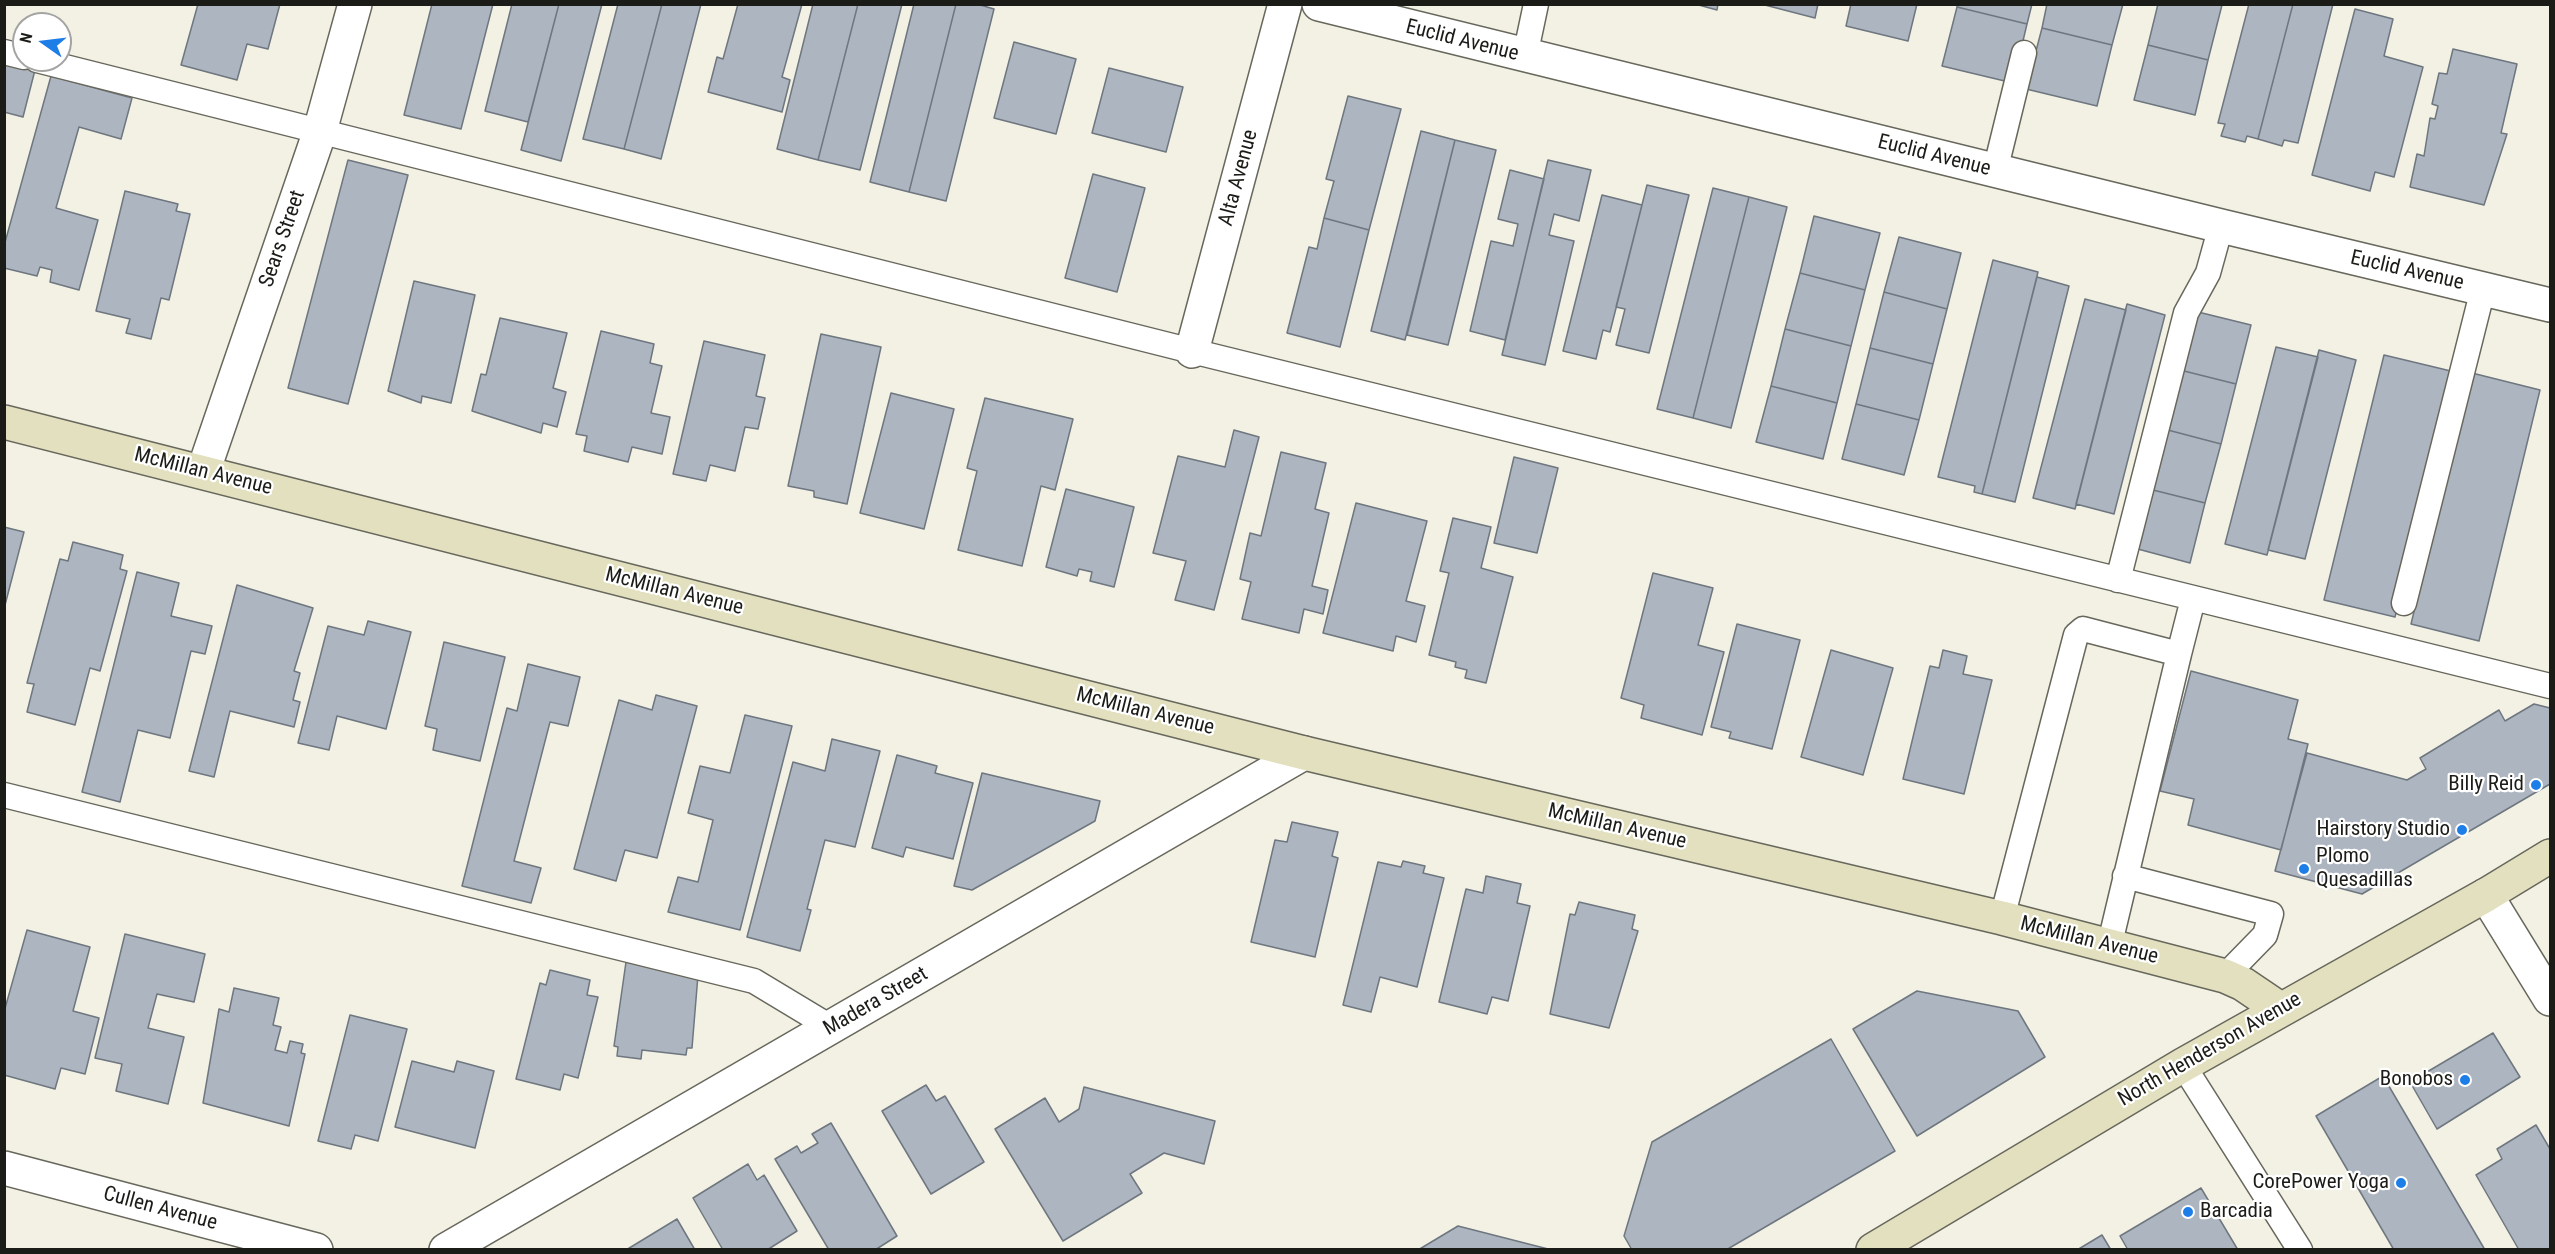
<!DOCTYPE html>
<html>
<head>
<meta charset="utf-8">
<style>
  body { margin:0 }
  #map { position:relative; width:2555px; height:1254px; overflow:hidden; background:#f2f1e4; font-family:"Roboto Condensed",sans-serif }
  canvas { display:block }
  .frame { position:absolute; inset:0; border:6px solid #1b1b17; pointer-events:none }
  .north { position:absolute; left:12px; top:12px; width:60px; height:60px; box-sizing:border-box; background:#fff; border:2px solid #a4a4a2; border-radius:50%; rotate:284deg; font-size:16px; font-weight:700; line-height:24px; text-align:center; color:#1b1b17 }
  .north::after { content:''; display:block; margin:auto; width:21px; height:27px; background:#1e7ee7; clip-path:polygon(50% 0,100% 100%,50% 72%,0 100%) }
</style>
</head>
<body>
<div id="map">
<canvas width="2555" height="1254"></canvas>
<div class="frame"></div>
<div class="north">N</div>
</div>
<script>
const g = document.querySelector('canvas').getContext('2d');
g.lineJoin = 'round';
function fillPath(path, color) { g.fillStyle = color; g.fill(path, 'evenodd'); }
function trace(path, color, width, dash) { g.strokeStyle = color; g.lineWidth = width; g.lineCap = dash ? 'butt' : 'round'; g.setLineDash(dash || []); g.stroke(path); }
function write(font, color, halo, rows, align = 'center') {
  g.font = font + ' "Roboto Condensed",sans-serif'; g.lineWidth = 4.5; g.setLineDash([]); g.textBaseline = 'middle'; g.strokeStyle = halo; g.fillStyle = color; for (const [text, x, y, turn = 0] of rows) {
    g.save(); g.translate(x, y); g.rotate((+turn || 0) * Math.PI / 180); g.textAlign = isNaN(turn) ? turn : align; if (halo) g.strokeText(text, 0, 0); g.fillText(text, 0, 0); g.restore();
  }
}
const building = new Path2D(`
  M198,4H280L268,49L247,44L237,80L181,65Z
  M432,4H493L461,129L404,115Z
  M512,4H559L528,122L485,111Z
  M559,4H602L561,161L521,150Z
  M618,4H662L624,149L583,139Z
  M662,4H701L661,159L624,149Z
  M738,4H802L782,77L790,80L782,112L708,92L717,57L723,59Z
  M813,4H858L818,160L777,149Z
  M858,4H902L860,170L818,160Z
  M914,4H956L909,192L870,182Z
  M956,4H977L994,9L946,201L909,192Z
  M1695,4H1718L1717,10Z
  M1761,4H1818L1815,18Z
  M1851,4H1917L1908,41L1846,26Z
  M1957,4H2032L2027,24L1957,7Z
  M2047,4H2123L2112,45L2042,28Z
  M2158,4L2222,5L2208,60L2148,45Z
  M2249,4H2293L2258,139L2247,136L2245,142L2221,136L2225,124L2218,123Z
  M2293,4H2333L2298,143L2284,140L2282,146L2258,139Z
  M1957,7L2027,24L2013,83L1942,66Z
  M2355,9L2393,19L2384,56L2423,67L2394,177L2375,172L2370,191L2312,175Z
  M2042,28L2112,45L2097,106L2026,89Z
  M1014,42L1076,59L1056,134L994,118Z
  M2148,45L2208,60L2195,115L2134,100Z
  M2453,49L2517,64L2501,133L2507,134L2484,205L2410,187L2417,154L2424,156L2430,118L2435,119L2438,106L2432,104L2439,73L2447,74Z
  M4,62L35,70L23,117L4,112Z
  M1109,68L1183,87L1166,152L1092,133Z
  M51,76L132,98L121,139L79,127L56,208L98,220L79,290L50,282L52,270L40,267L37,276L4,268V246Z
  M1348,96L1401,109L1369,230L1324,218L1334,181L1326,179Z
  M1421,131L1455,140L1405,340L1371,331Z
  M1455,140L1496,150L1448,345L1407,335Z
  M348,160L408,175L348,404L288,388Z
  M1548,160L1591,170L1579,221L1554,214L1549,235L1574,241L1545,365L1502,355Z
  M1510,170L1544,179L1505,340L1470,331L1491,241L1513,246L1518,224L1498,219Z
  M1093,174L1145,188L1117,292L1065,278Z
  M1647,185L1689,195L1649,353L1616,345L1625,309L1616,307Z
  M1713,188L1749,197L1693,418L1657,409Z
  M125,191L178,204L176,211L190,214L169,300L161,298L151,339L126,333L130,319L96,311Z
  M1602,195L1642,205L1610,332L1603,330L1596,359L1563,351Z
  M1749,197L1787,207L1731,428L1693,418Z
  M1814,216L1880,233L1865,290L1800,273Z
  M1324,218L1369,230L1340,347L1287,333L1309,247L1317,249Z
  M1899,237L1961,253L1947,309L1884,292Z
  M1993,260L2038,272L1982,494L1974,492L1975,486L1938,477Z
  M1800,273L1865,290L1851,346L1785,329Z
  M2037,277L2069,286L2015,502L1982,494Z
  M414,281L475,295L451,403L422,396L421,403L388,391Z
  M1884,292L1947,309L1933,364L1870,348Z
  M2085,299L2126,310L2075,509L2033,498Z
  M2127,304L2165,315L2114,514L2076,504Z
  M2194,311L2251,325L2236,384L2180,370Z
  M500,318L567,333L553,388L566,392L557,427L543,423L541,433L472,411L481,374L486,375Z
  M1785,329L1851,346L1837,403L1771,386Z
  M601,331L654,344L650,363L662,366L651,413L670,417L662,454L632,447L628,462L584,451L587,436L576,434Z
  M821,334L881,347L847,504L814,497V491L788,486Z
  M704,341L765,355L756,396L765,398L758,429L745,427L735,471L710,465L706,481L673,474Z
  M2276,347L2318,357L2267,555L2225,544Z
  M1870,348L1933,364L1919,420L1856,404Z
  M2319,350L2356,360L2305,559L2268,550Z
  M2384,355L2455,372L2395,617L2324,600Z
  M2180,370L2236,384L2221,444L2164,429Z
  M2472,373L2540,390L2479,641L2411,624Z
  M1771,386L1837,403L1823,459L1756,442Z
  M891,393L954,409L924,529L860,513Z
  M985,398L1073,419L1055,490L1041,486L1022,566L958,550L977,471L967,468Z
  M1856,404L1919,420L1904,475L1842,459Z
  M2164,429L2221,444L2205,503L2149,489Z
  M1234,430L1259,437L1214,610L1175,600L1186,561L1153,553L1178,456L1225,467Z
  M1281,452L1326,463L1315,509L1329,513L1312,586L1328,590L1323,614L1304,609L1299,633L1242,619L1251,582L1240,579L1250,533L1261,536Z
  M1514,457L1558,468L1537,553L1494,543Z
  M1066,489L1134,507L1114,587L1090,581L1092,572L1079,569L1077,576L1046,567Z
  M2149,489L2205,503L2190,563L2134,548Z
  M1356,503L1427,521L1406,601L1425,606L1416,642L1396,636L1393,651L1323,633Z
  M1453,518L1491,527L1481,568L1513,577L1486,683L1465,678L1467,670L1455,667L1456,662L1429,655L1449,573L1440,571Z
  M4,527L24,532L4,609Z
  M73,542L123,555L120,569L127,571L100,671L90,668L75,725L27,712L34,684L27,683L60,559L68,561Z
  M137,572L179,583L171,616L212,626L205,654L191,651L170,738L138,730L120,802L82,792Z
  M1653,573L1713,588L1698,645L1724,652L1702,735L1641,718L1644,705L1621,698Z
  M237,585L313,608L294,671L300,673L293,700L300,702L294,727L230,711L214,777L189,771Z
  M368,621L411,632L386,729L337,716L329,750L298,743L328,626L364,635Z
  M1737,624L1800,640L1772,749L1729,738L1731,732L1711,727Z
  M444,642L505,657L480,761L433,750L437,729L425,726Z
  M1831,650L1893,668L1863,775L1801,757Z
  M1943,650L1967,656L1963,674L1992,680L1964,794L1903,779L1930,666L1939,668Z
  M528,664L580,677L568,726L550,722L514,861L541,868L531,903L462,886L507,708L517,711Z
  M2191,671L2298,700L2288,739L2308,744L2281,850L2188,825L2194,799L2160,791Z
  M656,695L697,706L657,858L625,850L616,881L574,869L619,700L652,710Z
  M2534,704L2550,708V784L2362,894L2275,871L2307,753L2407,780L2426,769L2420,758L2499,710L2505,721Z
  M745,715L792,726L740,930L668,912L678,877L698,882L713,820L688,813L700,766L730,773Z
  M832,739L880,751L855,847L825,840L807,909L811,910L800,951L747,937L793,762L825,771Z
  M897,755L937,766L935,773L973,783L953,859L906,847L903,857L872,848Z
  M982,773L1100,801L1095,821L972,890L954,886Z
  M1292,822L1338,832L1332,856L1338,858L1315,957L1251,942L1275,840L1287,842Z
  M1403,861L1425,866L1423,873L1444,878L1417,987L1380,977L1371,1012L1343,1005L1378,862L1401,867Z
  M1486,876L1521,884L1517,903L1530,906L1508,1001L1492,997L1487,1014L1439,1002L1466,889L1483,893Z
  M1579,902L1635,915L1632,929L1638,931L1609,1028L1550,1014L1570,914L1575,915Z
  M27,930L90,947L73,1011L99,1018L85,1074L61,1068L55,1089L4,1075V1012Z
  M125,934L205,954L194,1002L157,994L148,1028L184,1037L168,1104L116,1091L122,1064L95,1058Z
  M626,962L698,975L692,1048H687L686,1055L642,1050L641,1059L617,1056L618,1047L614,1046Z
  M550,970L590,980L587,995L598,997L578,1078L564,1074L560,1090L516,1079L540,983L546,985Z
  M234,988L279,998L273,1025L281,1027L275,1050L287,1053L290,1041L303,1044L301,1053L305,1054L289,1126L203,1103L219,1009L229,1012Z
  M1917,991L2018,1011L2045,1057L1917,1136L1853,1029Z
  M350,1015L407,1029L378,1141L355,1135L351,1149L318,1141Z
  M2493,1033L2520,1077L2437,1129L2410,1082Z
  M1831,1039L1895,1151L1726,1250H1632L1624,1236L1652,1142Z
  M412,1061L454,1072L457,1061L494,1071L475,1148L395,1127Z
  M2383,1076L2485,1250H2394L2316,1116Z
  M926,1085L936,1101L945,1096L984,1162L931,1194L882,1111Z
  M1084,1087L1215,1121L1204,1164L1164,1153L1130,1174L1142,1193L1063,1241L995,1129L1045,1098L1059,1122L1079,1109Z
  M831,1123L897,1236L875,1250H829L775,1159L797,1146L801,1153L818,1143L812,1134Z
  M2536,1125L2550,1149V1250H2519L2476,1175L2502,1159L2497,1149Z
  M748,1164L757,1180L764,1175L797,1231L767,1250H723L693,1198Z
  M2201,1188L2238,1250H2128L2120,1236Z
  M677,1219L695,1250H626Z
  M1458,1226L1552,1250H1418Z
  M2102,1235L2111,1250H2077Z`);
fillPath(building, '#adb5c0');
trace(building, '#6e767f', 1.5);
const lane = new Path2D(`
  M4,52L24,57
  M1525,56L1536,4
  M37,60L1192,351L2550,686
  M1995,171L2024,53
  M2118,580L2186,313L2208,273L2221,226
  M2404,603L2483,289
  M2179,654L2193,599
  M4,795L754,981L832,1028
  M2125,876L2271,914L2265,935L2225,976
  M2002,918L2076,635L2083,629L2179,654L2109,947
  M2183,1065L2300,1250`);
const street = new Path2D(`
  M1319,4L2221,226L2550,305
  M1192,351L1285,4
  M203,472L320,131L355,4
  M2486,895L2550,999
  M4,1168L316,1250
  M446,1250L1304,753`);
const secondary = new Path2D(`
  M4,422L1304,753L2002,918L2225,976L2243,984L2280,1009
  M1873,1250L2183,1065L2486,895L2550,856`);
trace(lane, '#68675c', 27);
trace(street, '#68675c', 36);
trace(secondary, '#68675c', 36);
trace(lane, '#fff', 24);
trace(street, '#fff', 33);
trace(secondary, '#e3e0bf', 33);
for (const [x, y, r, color] of [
  [2536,785,6,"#1e7ee7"],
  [2462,830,6,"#1e7ee7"],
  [2304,869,6,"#1e7ee7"],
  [2465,1080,6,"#1e7ee7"],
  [2401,1183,6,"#1e7ee7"],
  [2188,1212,6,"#1e7ee7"]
]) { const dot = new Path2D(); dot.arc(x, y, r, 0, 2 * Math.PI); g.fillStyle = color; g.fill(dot); trace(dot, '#fff', 2); }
write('21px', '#1b1b17', '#fff', [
  ["Euclid Avenue",1462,41,14],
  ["Euclid Avenue",1934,156,14],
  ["Alta Avenue",1239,178,-75],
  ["Sears Street",283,239,-71],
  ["Euclid Avenue",2407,271,13],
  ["McMillan Avenue",203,472,14],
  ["McMillan Avenue",674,592,14],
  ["McMillan Avenue",1145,712,14],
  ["McMillan Avenue",1617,827,13],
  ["McMillan Avenue",2089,941,14],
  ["Madera Street",876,1002,-30],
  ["North Henderson Avenue",2210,1050,-30],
  ["Cullen Avenue",160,1209,15]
]);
write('21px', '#1b1b17', '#fff', [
  ["Billy Reid",2524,785],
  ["Hairstory Studio",2450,830],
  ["Plomo",2316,857,"left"],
  ["Quesadillas",2316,881,"left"],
  ["Bonobos",2453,1080],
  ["CorePower Yoga",2389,1183],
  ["Barcadia",2200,1212,"left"]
], 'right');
</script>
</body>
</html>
